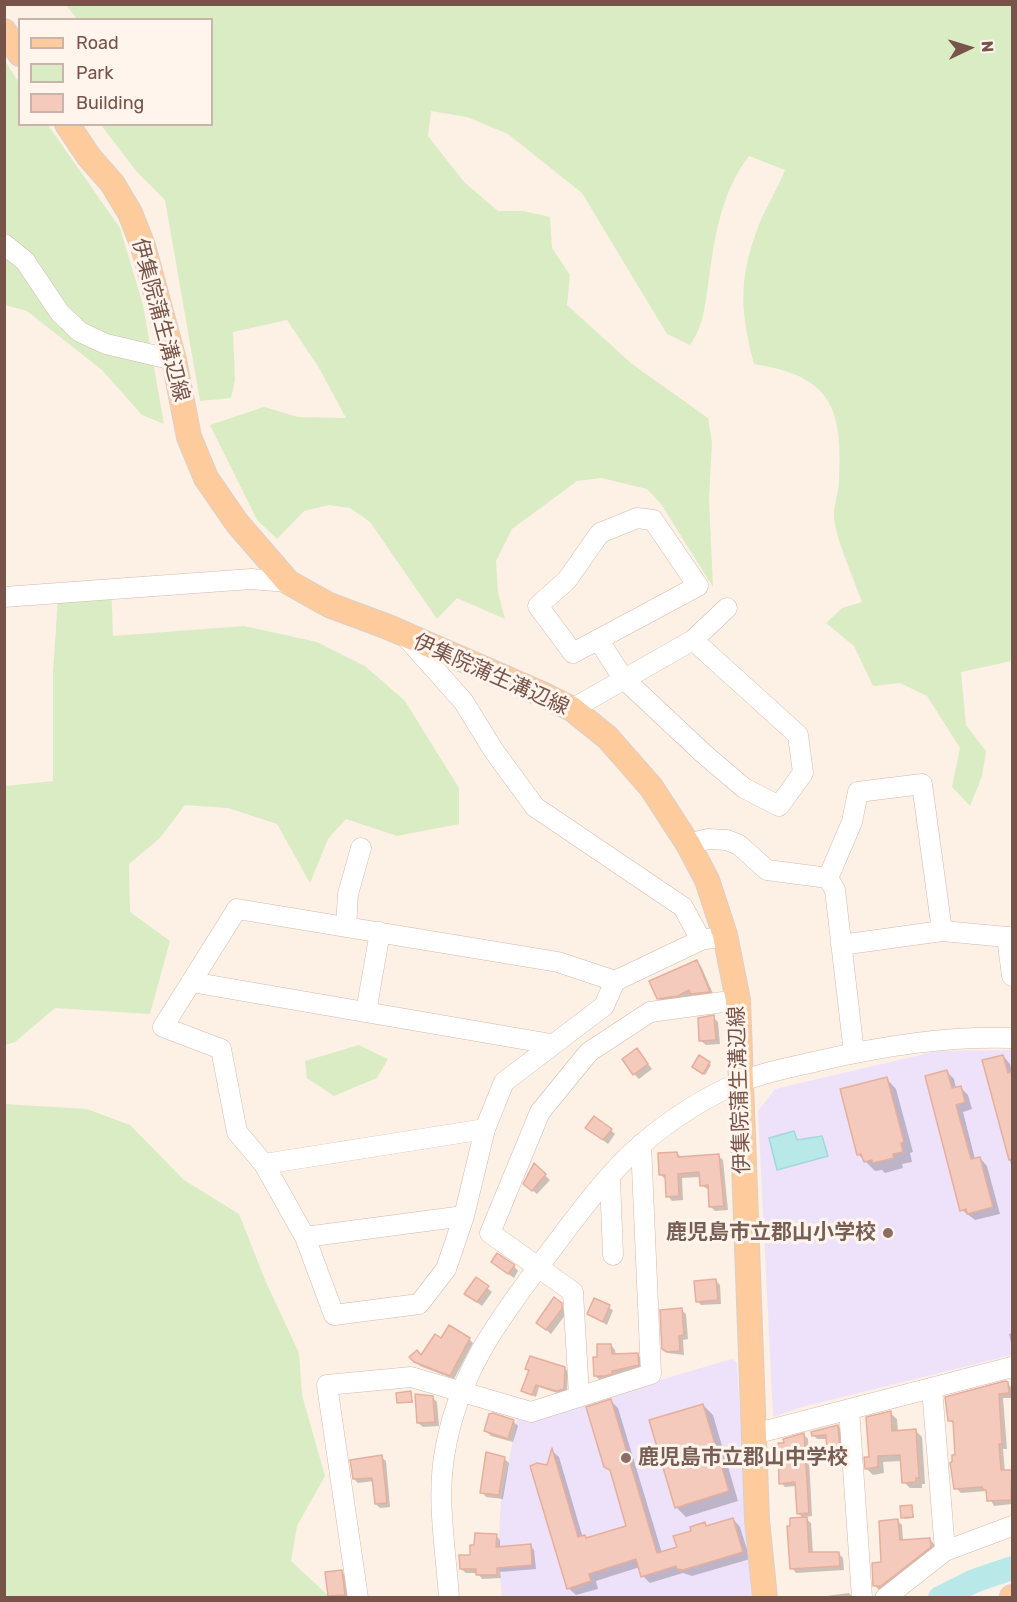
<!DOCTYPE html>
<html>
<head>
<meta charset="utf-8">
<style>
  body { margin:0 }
  #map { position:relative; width:1017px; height:1602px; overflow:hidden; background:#fdf1e6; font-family:Rubik,sans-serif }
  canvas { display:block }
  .frame { position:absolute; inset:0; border:6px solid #785349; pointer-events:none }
  .legend { position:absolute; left:18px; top:18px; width:195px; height:108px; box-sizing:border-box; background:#fff5ed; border:2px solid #c9b4ab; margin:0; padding:8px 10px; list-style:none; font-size:18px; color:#785349 }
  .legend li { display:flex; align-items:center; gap:12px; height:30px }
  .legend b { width:30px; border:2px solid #c9b4ab }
  .north { position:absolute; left:939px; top:18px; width:60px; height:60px; -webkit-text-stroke:4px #fff5ed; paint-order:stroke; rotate:86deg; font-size:16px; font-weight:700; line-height:24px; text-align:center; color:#785349 }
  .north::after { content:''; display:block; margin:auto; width:21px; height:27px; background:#785349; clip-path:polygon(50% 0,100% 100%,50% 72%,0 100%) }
</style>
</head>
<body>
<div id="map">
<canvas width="1017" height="1602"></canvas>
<div class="frame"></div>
<ul class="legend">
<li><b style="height:8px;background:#fecb9c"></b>Road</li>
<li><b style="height:16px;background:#d9ecc3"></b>Park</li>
<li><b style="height:16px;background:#f4cabc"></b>Building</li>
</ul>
<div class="north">N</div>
</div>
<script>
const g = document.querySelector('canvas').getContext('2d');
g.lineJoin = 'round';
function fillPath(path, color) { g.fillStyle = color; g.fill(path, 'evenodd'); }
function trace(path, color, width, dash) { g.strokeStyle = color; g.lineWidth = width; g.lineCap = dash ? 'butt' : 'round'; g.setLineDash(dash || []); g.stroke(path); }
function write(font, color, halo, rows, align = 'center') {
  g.font = font + ' Rubik,"Noto Sans JP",sans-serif'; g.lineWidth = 6; g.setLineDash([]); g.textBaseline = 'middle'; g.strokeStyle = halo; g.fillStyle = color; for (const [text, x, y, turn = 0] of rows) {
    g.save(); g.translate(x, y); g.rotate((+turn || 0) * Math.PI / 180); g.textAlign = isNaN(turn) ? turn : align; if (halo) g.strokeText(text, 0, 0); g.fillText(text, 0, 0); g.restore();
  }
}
fillPath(new Path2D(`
  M1012,1050V1355L802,1407L773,1417L758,1111L775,1089L937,1051Z
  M732,1359L737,1363L751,1597L502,1598L498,1553L501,1499L518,1415L530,1418Z`), '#eee2fa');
fillPath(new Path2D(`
  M66,5H1012V661L961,672L966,725L986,751L982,776L970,806L952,787L960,748L927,696L900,683L873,686L854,646L826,623L842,608L862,602C854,579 837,542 834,519C833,508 838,494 839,483C843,408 832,376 754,364C741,314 738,282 756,233C763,211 777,191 785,170L749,156C722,191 715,234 709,278C705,304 705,323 690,345L667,334L582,193L508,134L467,117L431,111L428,136L464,182L498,211H523L550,217L552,248L570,275L567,305L632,364L708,418L712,442L709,499L713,587L661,504L647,489L601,478L577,481L512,529L496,561L498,592L505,619L457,598L437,619L370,522L350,508L329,505L304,511L277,539L257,520L210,425L264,407L298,417L346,418L319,368L287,320L233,332L235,380L231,398L200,401L165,200L137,172L101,125L212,124V20L77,19Z
  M4,59L19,83L20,124L48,125L120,228L143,305L164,424L142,415L102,370L27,311L5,305Z
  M111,581L113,636L244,626L317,642L365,666L405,701L459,788V824L397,836L346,819L328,839L310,883L277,824L228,808L185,805L160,838L129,864L130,912L170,941L150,1014L55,1008L15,1042L5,1045V786L53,781V671L59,584Z
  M359,1045L388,1059L377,1078L334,1096L307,1078L305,1061Z
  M4,1104L87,1109L130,1125L184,1180L239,1214L265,1280L299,1353L302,1395L325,1476L297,1526L291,1561L330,1597H5Z`), '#d9ecc3');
const water = new Path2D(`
  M794,1131L797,1140L822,1136L828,1156L777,1170L769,1138Z`);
fillPath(water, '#b9e8e8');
trace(water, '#9fd9da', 1.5);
fillPath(new Path2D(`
  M697,962L701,966L714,996L697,998L694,995L683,1000L663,1003L658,998Z
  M713,1017L718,1022L720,1044L706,1045L701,1041Z
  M641,1055L652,1069L639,1079L634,1074Z
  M1003,1056L1010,1064L1012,1073V1168L984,1061Z
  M700,1058L711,1065L705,1075L696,1069Z
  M946,1071L954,1079L956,1088L960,1087L968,1095L972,1109L963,1112L975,1159L980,1158L987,1166L1000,1214L975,1220L962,1210Z
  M886,1078L896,1089L913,1152L910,1153L912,1162L902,1164L903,1168L885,1173L882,1170L875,1171L858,1154Z
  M611,1130L615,1134L608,1144L592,1132Z
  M677,1153L682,1158L718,1156L723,1160L728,1210L715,1211L710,1206L709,1190L701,1185L700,1177L682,1178L683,1200L672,1201L668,1196L665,1179L661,1175Z
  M534,1165L550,1180L537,1194L525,1184Z
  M497,1266H514L518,1271L514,1278Z
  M476,1279L492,1292L482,1306L471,1298Z
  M716,1281L720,1285L721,1304L701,1305L697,1301Z
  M595,1300L613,1310L607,1325L589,1314Z
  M561,1304L566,1314L551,1334L543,1327Z
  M681,1310L686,1314L688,1339L683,1340L684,1355L668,1353L663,1349Z
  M1012,1333V1347L1009,1334Z
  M469,1339L473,1343L454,1379L420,1366L411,1357H422L442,1340Z
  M611,1345L615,1350L616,1355L637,1354L642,1359L643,1370L600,1380L595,1376L599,1358Z
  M565,1368L568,1372L567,1392L560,1394L539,1387L536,1397L523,1391L530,1372L527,1369Z
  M1007,1383L1012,1388V1398H1003L1007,1449H1003L1005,1472H1012V1504L994,1506L986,1491L961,1493L956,1488L955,1425L950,1420Z
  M411,1393L413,1403L399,1402Z
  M432,1397L437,1402L439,1426L423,1427L418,1423Z
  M611,1401L618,1408L662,1553L679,1548L693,1532L705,1524L708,1527L733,1519L740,1527L750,1559L692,1576L683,1573L650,1583L643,1576L640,1567L596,1581L598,1589L576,1595L568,1588L548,1467L552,1451L559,1457L583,1538L587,1540L628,1527L612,1472L606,1466Z
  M703,1405L713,1415L738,1501L686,1517L676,1507Z
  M890,1413L897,1419L898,1432L916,1431L922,1437L925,1484H922V1488H910L904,1482L902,1461L883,1462L884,1473L873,1475L867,1469Z
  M513,1421L518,1426L513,1442L491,1436L486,1431Z
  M838,1426L842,1430L843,1455L833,1456L829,1452L828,1439H817L813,1435Z
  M804,1435L808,1439L812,1516L804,1517L811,1523L813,1554L838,1553L843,1558L844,1570L796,1573L792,1568L804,1519L798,1513L796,1486L785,1487L781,1483L785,1444Z
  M381,1457L386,1461L390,1507L380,1508L376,1504L374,1481L358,1483L354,1479Z
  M504,1458L509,1463L503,1499L486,1497L482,1492Z
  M912,1507L914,1518L905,1519L903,1517Z
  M898,1521L902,1525L903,1541L930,1539L934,1544L935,1551L879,1590L875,1586Z
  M496,1535L500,1540V1548L530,1545L534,1550L536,1569L500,1572L501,1578L482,1579L478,1573H466L461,1569L475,1547Z
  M341,1571L346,1576L349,1598H331L329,1596Z
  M849,1593L853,1598H811Z`), '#0003');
trace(new Path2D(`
  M940,1598L974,1581L1012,1568`), '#b9e8e8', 24);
const building = new Path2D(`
  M697,960L710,992L691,994L689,990L678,996L657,999L649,981Z
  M714,1015L716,1040L699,1041L698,1018Z
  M637,1048L648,1064L633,1075L622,1059Z
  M699,1055L710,1062L703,1074L692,1067Z
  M1003,1055L1008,1073L1012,1071V1159L1009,1160L982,1060Z
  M947,1070L952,1088L961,1086L965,1102L956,1105L971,1159L980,1157L993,1207L967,1214L966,1209L960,1211L925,1076Z
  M887,1077L904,1142L901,1143L903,1152L893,1154L894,1158L873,1163L872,1160L864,1162L861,1154L857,1155L840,1089Z
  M594,1116L612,1129L603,1140L585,1128Z
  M677,1152L678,1157L719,1154L724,1206L709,1207L708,1185L700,1186L699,1172L678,1174L679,1196L666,1197L665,1175H659L658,1153Z
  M534,1163L546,1174L532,1191L523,1184Z
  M497,1253L515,1265L508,1274L491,1262Z
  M476,1277L489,1286L477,1302L464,1294Z
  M716,1279L718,1300L696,1302L694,1281Z
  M554,1297L562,1303V1309L546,1330L536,1323Z
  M594,1298L610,1305L603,1322L587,1314Z
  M682,1308L684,1335L679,1336L680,1351L667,1352L662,1349L660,1310Z
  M449,1325L470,1338L450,1376L414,1362L409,1357L417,1350L421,1355L435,1334L441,1338Z
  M597,1344H611L612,1354L638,1353L639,1365L612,1371V1374L605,1376H594L593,1357H597Z
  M530,1356L565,1367L564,1389L556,1391L536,1385L532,1395L521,1391L529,1370L525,1369Z
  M1005,1381L1008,1382L1009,1393L999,1394L1002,1444H999L1001,1470H1012L1011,1500L987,1501L986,1490H983L982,1487L954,1489L950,1463L952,1462V1455H955L953,1421H948L945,1397Z
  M411,1391L412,1402L397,1403L396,1393Z
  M415,1394L433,1396L435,1422L417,1423Z
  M611,1399L657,1553L677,1547L673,1536L691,1531L690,1527L705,1522L706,1526L733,1518L743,1552L683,1570L677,1569L676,1566L641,1577L636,1559L589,1574L591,1581L567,1589L530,1466L537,1463L547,1465L552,1448L578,1537L585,1535L586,1538L626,1526L610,1470L604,1467L586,1407Z
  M703,1404L729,1491L675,1508L649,1420Z
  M891,1411L892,1431L916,1429L919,1478H916V1482L902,1483L900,1455L878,1456V1467L865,1469L864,1457H869L866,1417Z
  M493,1413L514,1420L508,1439L484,1431L489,1414Z
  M838,1425L840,1451L827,1452L826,1435L812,1436L811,1432Z
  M804,1433L809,1513L797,1514L795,1482L779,1484L778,1443H784L783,1439Z
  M486,1452L505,1457L499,1495L480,1493Z
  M382,1455L387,1503L375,1504L372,1478L353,1479L350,1460Z
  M912,1505L913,1517L901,1518L900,1506Z
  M807,1517L809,1552H839L840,1566L790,1569L787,1526H790V1518Z
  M898,1519L900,1540L930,1538L931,1547L881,1586H873L872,1563L881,1562L879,1521Z
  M475,1533L497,1534L496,1547L531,1544L532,1565L497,1568V1575H476V1569H460L459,1555H470V1545H474Z
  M342,1570L345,1595L328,1596L325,1572Z`);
fillPath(building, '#f4cabc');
trace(building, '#e7ae9c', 1.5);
const minor = new Path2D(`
  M4,244L25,261L60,313L80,332L106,344L174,360
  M637,518L653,520L698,586L573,653L538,606L567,580L600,533Z
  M4,597L251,579L288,582
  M406,637L463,701L494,751L535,807L683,907L701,940
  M599,641L623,678L704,754L744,788L779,806L803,773L798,735L693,640
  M572,709L693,640L727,608
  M688,844L708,839L727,840L739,845L767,870L828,878L835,890L854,1053
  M828,878L852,822L858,792L922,784L942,931L841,945
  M346,927L348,894L361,848
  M942,931L1007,937
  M1012,937H1007L1012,976
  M191,982L551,1044
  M366,1012L380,932
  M485,1129L464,1216L446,1269L419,1304L334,1315L305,1237L264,1164Z
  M485,1129L504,1082L604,1006L615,981L701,940L713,938
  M264,1164L237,1132L221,1049L163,1027L237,909L558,962L615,981
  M610,1179L613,1255
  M305,1237L464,1216
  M579,1395L573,1292L490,1233L540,1112L589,1052L650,1012L738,1000
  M849,1409L862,1598
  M754,1434L1012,1367
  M945,1551L1012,1526
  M358,1598L327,1385L411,1377L531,1412L651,1374L641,1144
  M449,1598C446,1551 436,1498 445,1451C458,1376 494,1326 539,1266C570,1226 603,1177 642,1144C671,1119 704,1098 738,1083C763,1072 792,1067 818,1061C883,1046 946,1036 1012,1038
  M885,1598L945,1551L932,1388`);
const major = new Path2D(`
  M4,31L20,54
  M67,124L89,157L112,183L130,213L143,246L174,360L189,437L206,478L237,523L288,582L329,605L388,627L542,694L572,709L607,737L651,787L688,844L707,880L725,935L738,1000L757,1520L765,1598
  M1012,1598V1597`);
trace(minor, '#d2b9ad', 21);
trace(major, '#d9cfcc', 26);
trace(minor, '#fff', 20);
trace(major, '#fecb9c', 24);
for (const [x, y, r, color] of [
  [888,1233,6,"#8d6e63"],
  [626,1458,6,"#8d6e63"]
]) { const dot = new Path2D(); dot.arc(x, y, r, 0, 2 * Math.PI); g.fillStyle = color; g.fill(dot); trace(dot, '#fff5ed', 2); }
write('21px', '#785349', '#fff5ed', [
  ["伊集院蒲生溝辺線",160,320,75],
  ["伊集院蒲生溝辺線",491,675,24],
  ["伊集院蒲生溝辺線",740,1090,-92]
]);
write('bold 21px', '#785e54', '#fff5ed', [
  ["鹿児島市立郡山小学校",876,1233],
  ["鹿児島市立郡山中学校",638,1458,"left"]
], 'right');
</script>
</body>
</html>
